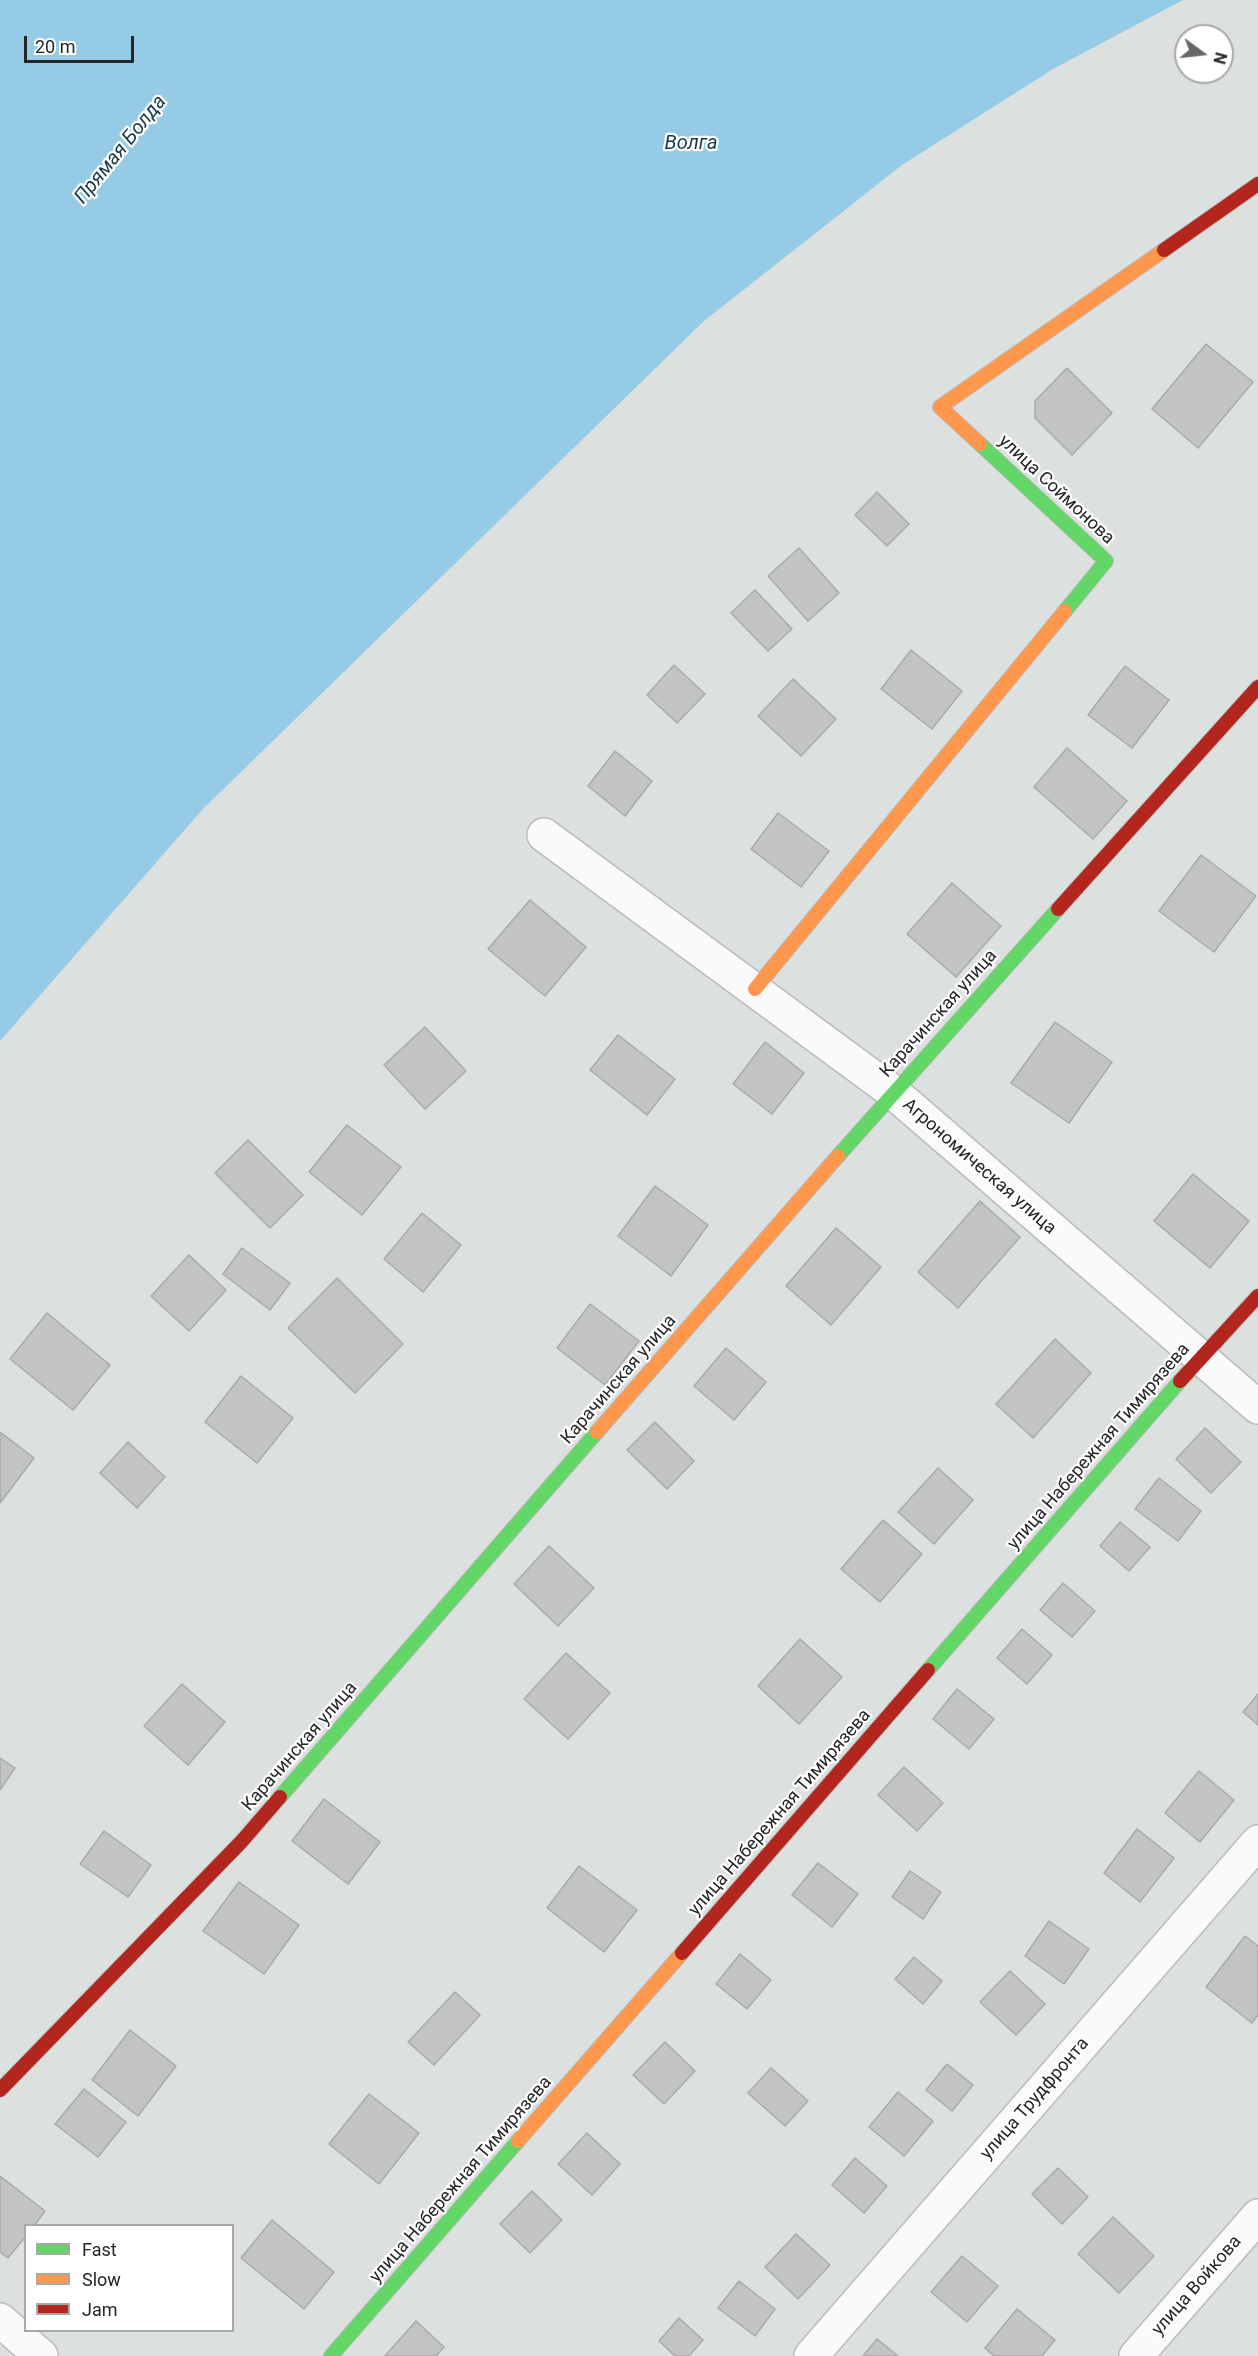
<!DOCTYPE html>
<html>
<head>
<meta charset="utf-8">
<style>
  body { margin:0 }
  #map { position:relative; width:1258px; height:2356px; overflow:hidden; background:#dce0df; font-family:Roboto,sans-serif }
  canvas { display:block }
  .legend { position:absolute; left:24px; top:2224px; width:210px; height:108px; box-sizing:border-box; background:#fff; border:2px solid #a7a8a8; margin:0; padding:8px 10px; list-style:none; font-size:18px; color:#232625 }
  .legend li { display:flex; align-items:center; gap:12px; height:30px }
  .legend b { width:30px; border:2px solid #a7a8a8 }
  .north { position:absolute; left:1174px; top:24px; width:60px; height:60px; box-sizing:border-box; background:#fff; border:2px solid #a7a8a8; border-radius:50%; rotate:105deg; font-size:16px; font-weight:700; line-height:24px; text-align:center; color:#232625 }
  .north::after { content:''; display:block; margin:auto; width:21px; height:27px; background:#646766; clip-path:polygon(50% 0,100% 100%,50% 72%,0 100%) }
  .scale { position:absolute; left:24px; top:36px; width:110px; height:27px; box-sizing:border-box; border:3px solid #232625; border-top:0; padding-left:8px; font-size:18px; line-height:21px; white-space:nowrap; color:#232625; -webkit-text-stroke:4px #fff; paint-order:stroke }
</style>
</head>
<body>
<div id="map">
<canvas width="1258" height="2356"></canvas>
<ul class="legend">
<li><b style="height:8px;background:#63d668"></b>Fast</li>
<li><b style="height:8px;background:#ff974d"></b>Slow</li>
<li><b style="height:8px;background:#b3261e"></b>Jam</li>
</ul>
<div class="north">N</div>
<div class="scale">20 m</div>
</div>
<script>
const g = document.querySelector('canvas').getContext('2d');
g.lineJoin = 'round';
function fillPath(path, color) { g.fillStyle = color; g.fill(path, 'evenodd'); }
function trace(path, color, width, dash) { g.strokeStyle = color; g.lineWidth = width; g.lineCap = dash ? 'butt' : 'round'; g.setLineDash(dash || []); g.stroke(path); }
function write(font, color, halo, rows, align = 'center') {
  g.font = font + ' Roboto,sans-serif'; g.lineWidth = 4.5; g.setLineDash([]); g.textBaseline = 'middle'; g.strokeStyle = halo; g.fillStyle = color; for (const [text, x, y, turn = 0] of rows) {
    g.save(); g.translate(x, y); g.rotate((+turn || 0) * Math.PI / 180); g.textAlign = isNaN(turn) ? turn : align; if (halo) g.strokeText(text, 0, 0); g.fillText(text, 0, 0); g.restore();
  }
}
fillPath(new Path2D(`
  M0,0H1183L1053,69L902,165L704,321L202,810L0,1041Z`), '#96cbe5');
const building = new Path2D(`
  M1206,344L1253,382L1198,448L1152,409Z
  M1067,368L1112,413L1072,455L1035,418V401Z
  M877,492L909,524L887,546L855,515Z
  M799,548L839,593L808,621L768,576Z
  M755,590L792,629L768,651L731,613Z
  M911,650L962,691L932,729L881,689Z
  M674,665L705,694L677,723L647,695Z
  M1125,666L1169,700L1132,748L1088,715Z
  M793,679L836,719L801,756L758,716Z
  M1067,748L1127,801L1093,839L1034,787Z
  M615,751L652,781L625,816L588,786Z
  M778,813L829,851L801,887L751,849Z
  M1201,855L1256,896L1214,952L1159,911Z
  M952,883L1001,926L956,977L907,934Z
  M530,900L586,947L545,996L488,949Z
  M1055,1022L1112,1062L1069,1123L1011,1083Z
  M425,1027L466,1071L425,1109L384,1065Z
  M618,1035L675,1079L647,1115L590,1070Z
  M765,1042L804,1073L772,1114L733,1084Z
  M347,1125L401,1167L362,1215L309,1172Z
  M248,1140L303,1195L270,1228L215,1173Z
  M1193,1174L1249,1221L1210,1268L1154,1221Z
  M655,1186L708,1225L671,1276L618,1236Z
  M980,1201L1020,1237L958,1308L918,1272Z
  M422,1213L461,1245L423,1292L384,1259Z
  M836,1228L881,1267L831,1325L786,1286Z
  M242,1248L290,1283L270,1310L223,1274Z
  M189,1255L226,1290L189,1331L151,1296Z
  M337,1278L403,1344L355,1393L288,1328Z
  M590,1304L639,1341L605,1385L557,1348Z
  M47,1313L110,1365L73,1410L10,1359Z
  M1055,1339L1091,1373L1033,1438L996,1404Z
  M726,1348L766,1382L734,1420L694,1386Z
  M241,1376L293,1418L257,1463L205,1422Z
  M655,1422L694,1461L667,1489L627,1450Z
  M1205,1428L1241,1462L1211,1493L1176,1459Z
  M0,1432L34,1458L0,1503Z
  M128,1442L165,1477L137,1508L100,1473Z
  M938,1468L973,1500L934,1544L898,1512Z
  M1159,1478L1201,1511L1178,1541L1135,1509Z
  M883,1520L922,1554L880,1602L841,1569Z
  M1120,1522L1150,1547L1129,1571L1100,1546Z
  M549,1546L594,1588L558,1626L514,1584Z
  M1063,1583L1095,1611L1072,1637L1040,1610Z
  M1022,1629L1052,1655L1027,1684L997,1658Z
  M800,1639L842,1677L799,1724L758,1686Z
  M566,1653L610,1693L568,1739L524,1699Z
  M182,1684L225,1722L188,1765L144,1726Z
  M957,1689L994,1719L969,1749L933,1719Z
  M1258,1694V1725L1243,1712Z
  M0,1758L15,1768L0,1790Z
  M904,1767L943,1803L917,1831L878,1795Z
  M1199,1771L1234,1800L1200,1842L1165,1813Z
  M324,1799L380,1842L348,1884L292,1841Z
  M1137,1829L1174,1858L1140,1902L1104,1873Z
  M104,1831L151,1865L128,1897L80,1864Z
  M818,1863L858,1894L832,1927L792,1895Z
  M579,1866L637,1910L604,1952L547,1908Z
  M910,1871L941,1892L923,1919L892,1897Z
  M239,1882L299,1925L264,1974L203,1931Z
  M1049,1921L1089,1949L1064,1984L1025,1956Z
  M1245,1936L1258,1946V2015L1252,2023L1206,1987Z
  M740,1954L771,1980L747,2009L716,1984Z
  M914,1957L942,1981L923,2004L895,1979Z
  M1010,1971L1045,2004L1016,2035L980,2002Z
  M455,1992L480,2015L434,2065L408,2042Z
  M130,2030L176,2066L138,2116L92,2080Z
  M665,2042L695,2071L664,2104L633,2075Z
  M947,2064L973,2085L952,2111L926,2090Z
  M771,2068L808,2101L785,2126L748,2093Z
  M84,2089L126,2122L98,2157L55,2124Z
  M898,2092L933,2121L904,2156L869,2127Z
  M369,2094L419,2133L379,2184L329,2144Z
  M587,2133L620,2164L592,2195L558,2164Z
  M855,2158L887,2186L864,2213L832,2185Z
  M1058,2168L1088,2197L1062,2224L1032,2194Z
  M0,2176L45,2211L34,2226H26V2236L8,2258L0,2252Z
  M532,2191L562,2220L530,2253L500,2224Z
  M1113,2217L1154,2256L1119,2293L1078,2254Z
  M272,2220L334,2272L304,2309L241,2258Z
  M796,2234L830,2265L798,2299L765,2267Z
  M962,2256L998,2286L967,2322L931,2292Z
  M739,2281L775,2309L755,2336L718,2308Z
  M1017,2309L1055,2340L1042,2356H994L985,2348Z
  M679,2318L703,2340L689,2356H675L659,2341Z
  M416,2321L444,2347L436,2356H385Z
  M877,2339L898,2356H863Z`);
fillPath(building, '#c1c4c3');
trace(building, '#a9abab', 1.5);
const street = new Path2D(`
  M544,835L893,1092L1258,1407
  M0,2320L41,2356
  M811,2356L1258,1842
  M1136,2356L1258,2216`);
const fast = new Path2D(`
  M980,444L1106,561L1065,611
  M838,1156L1058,909
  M928,1670L1180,1381
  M280,1797L597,1432
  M331,2356L518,2141`);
const slow = new Path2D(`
  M980,444L940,407L1164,250
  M755,989L1065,611
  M597,1432L838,1156
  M518,2141L682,1953`);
const jam = new Path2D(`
  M1164,250L1258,184
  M1058,909L1258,687
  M1180,1381L1258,1296
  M682,1953L928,1670
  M0,2090L242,1841L280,1797`);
trace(street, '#b9bcbb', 36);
trace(fast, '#b9bcbb', 16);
trace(slow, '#b9bcbb', 16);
trace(jam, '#b9bcbb', 16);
trace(street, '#fafafa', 33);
trace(fast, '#63d668', 14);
trace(slow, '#ff974d', 14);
trace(jam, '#b3261e', 14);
write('18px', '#232625', '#fff', [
  ["улица Соймонова",1056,490,43],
  ["Карачинская улица",939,1014,-48],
  ["Агрономическая улица",979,1167,41],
  ["Карачинская улица",619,1380,-49],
  ["улица Набережная Тимирязева",1099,1447,-49],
  ["Карачинская улица",300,1747,-49],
  ["улица Набережная Тимирязева",780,1813,-49],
  ["улица Трудфронта",1035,2099,-49],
  ["улица Набережная Тимирязева",461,2180,-49],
  ["улица Войкова",1197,2286,-49]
]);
write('italic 20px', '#173949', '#fff', [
  ["Волга",691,144],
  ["Прямая Болда",121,150,-51]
]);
</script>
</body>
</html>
